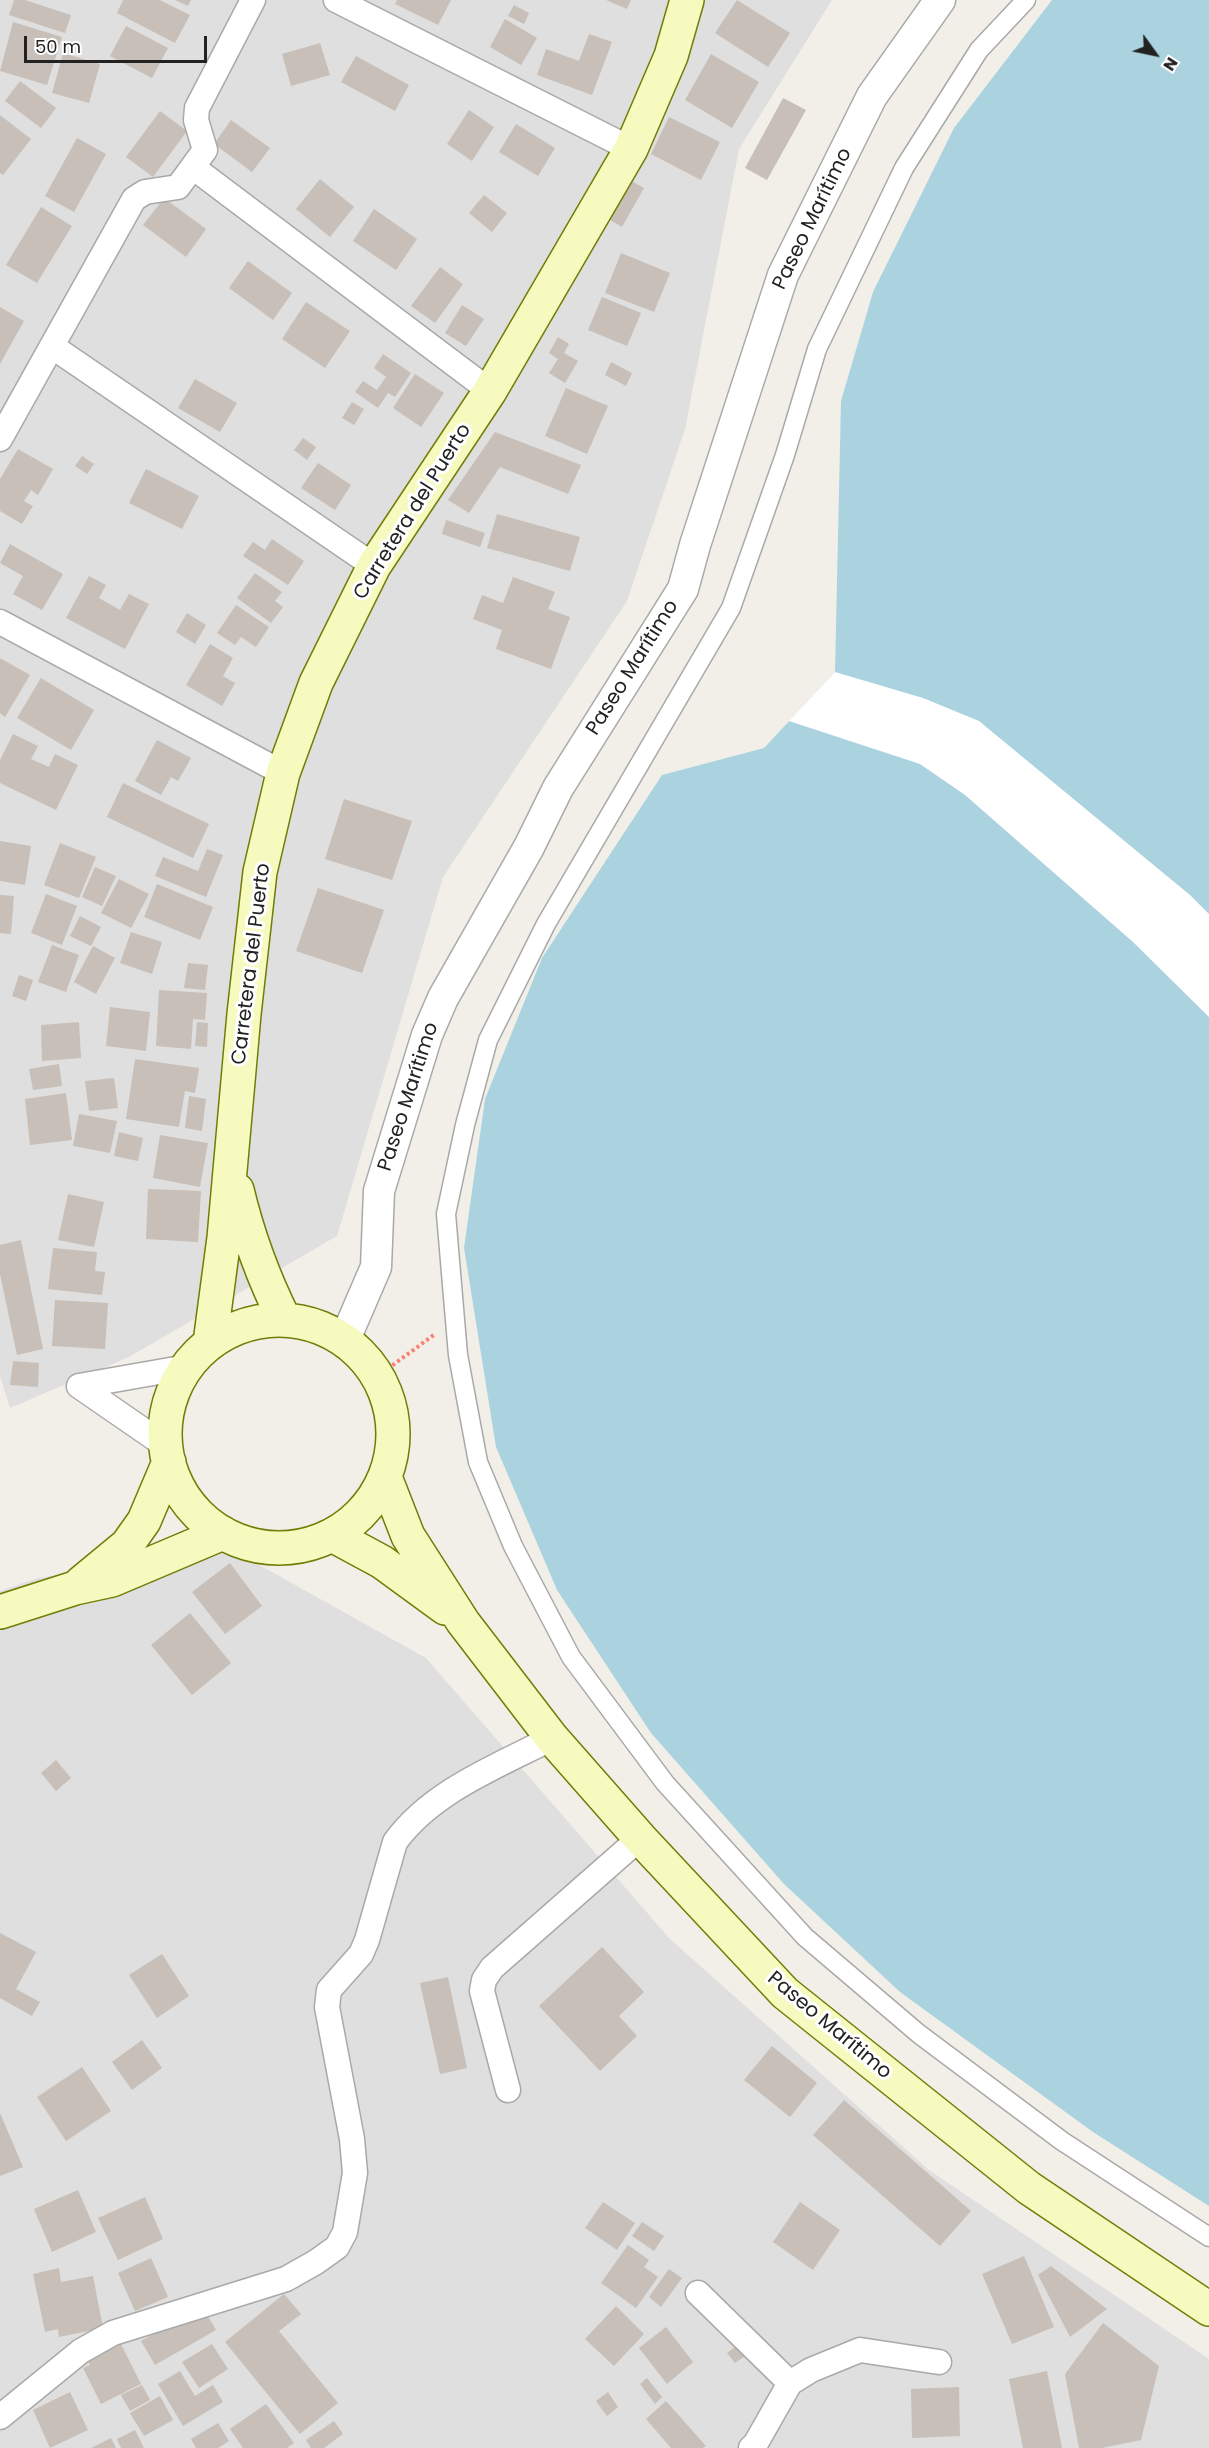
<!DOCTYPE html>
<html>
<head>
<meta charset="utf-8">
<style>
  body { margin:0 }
  #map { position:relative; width:1209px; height:2448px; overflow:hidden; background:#f2efe9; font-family:Poppins,sans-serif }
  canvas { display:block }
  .north { position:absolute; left:1125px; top:24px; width:60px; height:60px; -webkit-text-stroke:4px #fff; paint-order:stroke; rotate:123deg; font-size:16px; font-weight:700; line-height:24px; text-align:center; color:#222 }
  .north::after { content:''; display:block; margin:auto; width:21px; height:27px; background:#222; clip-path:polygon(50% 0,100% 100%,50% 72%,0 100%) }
  .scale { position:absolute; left:24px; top:36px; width:183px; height:27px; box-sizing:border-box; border:3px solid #222; border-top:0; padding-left:8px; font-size:18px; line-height:21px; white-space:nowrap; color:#222; -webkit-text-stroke:4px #fff; paint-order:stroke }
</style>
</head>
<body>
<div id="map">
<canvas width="1209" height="2448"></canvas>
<div class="north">N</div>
<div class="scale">50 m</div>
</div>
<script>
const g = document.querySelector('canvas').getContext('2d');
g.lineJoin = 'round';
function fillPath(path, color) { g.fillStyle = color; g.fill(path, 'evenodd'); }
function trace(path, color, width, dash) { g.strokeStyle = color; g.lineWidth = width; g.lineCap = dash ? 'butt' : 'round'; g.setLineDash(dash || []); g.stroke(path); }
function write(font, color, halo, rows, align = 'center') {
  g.font = font + ' Poppins,sans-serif'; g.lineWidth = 6; g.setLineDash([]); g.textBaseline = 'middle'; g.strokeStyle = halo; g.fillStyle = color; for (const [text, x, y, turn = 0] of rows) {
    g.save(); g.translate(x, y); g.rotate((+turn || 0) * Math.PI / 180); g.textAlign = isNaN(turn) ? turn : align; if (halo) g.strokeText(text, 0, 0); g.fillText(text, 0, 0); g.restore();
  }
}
fillPath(new Path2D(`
  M0,0H832L739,149L685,429L627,601L443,877L337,1236L129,1357L10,1408L0,1376Z
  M229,1548L426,1658L669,1938L929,2170L1209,2359V2448H0V1591L38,1578Z`), '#e0dfdf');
fillPath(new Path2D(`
  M1052,0H1209V2206L1093,2132L900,1992L784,1884L651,1733L557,1590L496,1447L464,1248L485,1099L542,958L662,775L764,748L835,672L841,401L873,292L954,128Z`), '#aad3df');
fillPath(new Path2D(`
  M835,672L923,698L979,721L1190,895L1209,914V1017L1133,942L965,795L920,764L789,721Z`), '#fff');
fillPath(new Path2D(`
  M14,0H25L71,15L65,33L9,15Z
  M123,0H160L190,15L175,43L117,13Z
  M175,0H191L188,6Z
  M397,0H451L438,25L395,4Z
  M606,0H631L627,9Z
  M737,0L790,33L768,67L715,33Z
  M514,5L529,13L524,24L508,16Z
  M505,19L537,38L521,65L490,47Z
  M13,22L62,37L47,85L0,71Z
  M126,26L168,48L152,78L110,56Z
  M589,34L612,42L592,95L537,75L546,49L579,61Z
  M320,43L330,75L291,86L282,54Z
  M63,53L100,64L89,103L52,93Z
  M711,54L759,82L732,128L685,100Z
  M356,56L409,85L395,111L341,82Z
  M20,81L56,108L41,128L5,101Z
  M783,98L806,110L767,180L745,168Z
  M469,110L494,127L472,161L447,144Z
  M160,111L187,131L153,177L126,157Z
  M0,115L31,139L3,175L0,173Z
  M669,117L720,142L701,180L651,154Z
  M231,120L270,148L252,172L214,144Z
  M516,124L555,148L538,176L499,152Z
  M77,138L106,154L74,212L45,196Z
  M320,179L354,207L330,237L296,209Z
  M628,179L644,188L622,227L607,218Z
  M484,195L507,213L492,232L469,213Z
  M164,198L206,229L186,257L143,225Z
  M41,207L72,226L37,283L6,265Z
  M374,209L417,239L396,270L353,241Z
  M621,253L670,273L654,312L605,293Z
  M248,261L292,293L273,320L229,288Z
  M440,267L463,284L435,323L411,306Z
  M602,297L641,313L627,346L588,330Z
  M306,302L350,331L325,368L282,339Z
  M462,305L484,319L466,346L445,333Z
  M0,307L24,321L0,364Z
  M558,337L569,344L564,353L578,361L565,383L549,373L558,359L549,353Z
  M383,354L411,373L395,397L388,393L378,408L355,392L363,381L377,390L386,377L374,368Z
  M611,362L632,373L626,386L605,375Z
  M415,374L444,393L421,427L393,408Z
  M195,379L237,403L220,432L178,408Z
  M566,388L608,406L587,454L545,436Z
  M352,402L364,409L354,425L342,418Z
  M495,432L581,465L568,494L500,467L469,513L448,500Z
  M303,438L316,447L307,460L294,450Z
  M18,449L53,469L38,495L31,490L24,501L33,506L22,524L0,511V479Z
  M82,456L94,464L87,474L75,466Z
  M318,463L351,485L335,510L301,488Z
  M146,469L199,496L182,529L129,503Z
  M497,514L580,537L570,571L487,548Z
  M446,520L485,533L480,547L442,534Z
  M272,539L304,561L288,585L243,556L253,542L265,550Z
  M10,544L63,574L42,610L13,594L23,576L0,563Z
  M255,573L282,592L275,601L283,607L271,623L237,598Z
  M89,576L106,585L99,598L120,610L129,594L149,604L125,649L66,618Z
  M513,577L555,592L548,609L570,617L551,669L496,649L502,630L473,619L482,595L503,603Z
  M236,605L269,627L256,647L241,637L235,645L217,633Z
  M187,613L206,625L195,644L176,632Z
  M210,644L233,658L223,676L235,683L222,706L186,685Z
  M0,658L30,675L5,717L0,713Z
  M41,678L94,710L71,750L17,718Z
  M13,734L38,746L31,759L49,767L55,754L78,765L56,810L0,783V760Z
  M157,740L191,758L178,781L171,777L161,795L135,781Z
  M123,783L209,824L193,858L107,817Z
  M344,799L412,821L392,880L325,859Z
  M0,841L31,846L25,885L0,881Z
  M60,843L96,857L79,898L44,885Z
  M207,849L223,855L206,897L155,876L163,857L198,871Z
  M95,867L116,876L102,906L82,897Z
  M119,879L149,894L131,928L101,913Z
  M157,884L213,907L200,940L144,917Z
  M318,888L384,910L362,973L296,951Z
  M46,894L77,906L62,945L31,933Z
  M0,895L14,896L11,934L0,933Z
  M80,916L101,927L91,946L70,936Z
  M131,932L162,942L152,974L120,963Z
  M52,945L79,955L66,992L38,982Z
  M93,946L115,958L96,994L74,982Z
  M188,963L208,965L205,990L184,988Z
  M19,975L33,980L26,1001L12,996Z
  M159,990L207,993L205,1020L193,1019L191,1049L156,1046Z
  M110,1007L150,1012L146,1051L106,1046Z
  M79,1022L81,1058L42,1061L41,1025Z
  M197,1022L208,1023L207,1047L195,1046Z
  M135,1059L199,1068L195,1093L185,1091L179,1127L126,1119Z
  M59,1064L62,1086L33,1090L29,1069Z
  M114,1078L118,1108L89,1111L85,1081Z
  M66,1093L72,1140L30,1145L25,1099Z
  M189,1096L206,1099L202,1131L185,1128Z
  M79,1114L117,1121L110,1153L73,1146Z
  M119,1132L143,1138L138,1161L114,1156Z
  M160,1135L208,1143L200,1187L153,1178Z
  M148,1189L201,1191L198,1242L146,1239Z
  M68,1194L104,1202L94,1247L58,1240Z
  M21,1240L43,1349L17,1355L0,1274V1245Z
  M53,1248L97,1252L95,1271L105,1272L102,1295L48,1289Z
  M55,1300L108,1303L105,1349L52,1346Z
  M13,1361L39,1363L38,1387L10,1385Z
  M230,1563L262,1606L225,1634L192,1592Z
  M190,1613L231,1663L192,1695L151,1645Z
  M56,1760L71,1778L56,1791L41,1773Z
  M0,1933L36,1952L16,1989L40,2002L32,2016L0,1998Z
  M602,1947L644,1992L619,2016L637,2036L600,2071L539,2006Z
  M162,1954L189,1996L157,2018L129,1975Z
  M448,1977L467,2068L440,2074L420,1983Z
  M142,2040L162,2068L132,2090L112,2062Z
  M772,2046L817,2083L790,2117L744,2080Z
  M82,2067L111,2111L66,2141L37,2097Z
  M844,2100L971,2211L940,2246L813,2135Z
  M0,2113L23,2167L0,2176Z
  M78,2190L96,2232L52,2252L34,2209Z
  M145,2197L163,2239L118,2260L98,2218Z
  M603,2202L635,2223L617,2250L585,2228Z
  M800,2202L840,2230L813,2270L773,2242Z
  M642,2222L664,2236L654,2251L632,2236Z
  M628,2245L649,2260L644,2267L658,2277L636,2308L601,2283Z
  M1024,2256L1054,2327L1012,2344L982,2274Z
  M151,2258L168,2297L135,2311L118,2273Z
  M1051,2266L1107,2309L1070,2337L1038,2275Z
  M59,2268L61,2282L93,2276L103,2328L59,2337L58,2329L45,2332L33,2274Z
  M669,2269L682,2278L661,2307L649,2297Z
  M284,2294L301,2314L279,2331L338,2403L300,2434L225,2342Z
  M202,2306L216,2330L155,2365L141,2341Z
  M616,2306L644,2334L614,2366L585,2339Z
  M1103,2323L1159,2366L1141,2440L1102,2448H1079L1065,2374Z
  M666,2327L693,2362L667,2384L639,2348Z
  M118,2338L141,2384L101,2404L83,2368L90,2365L84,2355Z
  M212,2344L228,2369L199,2388L182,2362Z
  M738,2345L745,2356L735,2363L727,2353Z
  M180,2371L195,2396L213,2385L223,2402L183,2426L158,2384Z
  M1047,2371L1062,2448H1023L1009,2379Z
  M647,2378L662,2397L655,2404L640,2384Z
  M142,2385L150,2400L130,2411L121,2395Z
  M959,2387L960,2436L912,2438L911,2389Z
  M70,2392L88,2430L50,2448L33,2410Z
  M608,2392L618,2407L607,2416L596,2401Z
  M160,2396L173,2420L144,2436L130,2413Z
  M666,2401L706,2446L703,2448H671L646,2419Z
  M266,2404L294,2443L287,2448H243L230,2429Z
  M334,2421L343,2434L324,2448H311L306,2440Z
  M218,2423L229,2441L218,2448H196L191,2439Z
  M135,2430L144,2448H121L117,2439Z
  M111,2438L116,2448H91Z`), '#c7bfb8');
const pedestrian = new Path2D(`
  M1026,0L979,50L904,168L817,349L785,455L731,608L546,924L488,1040L465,1125L446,1214L455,1320L458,1355L478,1462L513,1546L571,1657L665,1783L805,1937L919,2034L1062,2141L1209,2237`);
const minor = new Path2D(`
  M336,0L631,149
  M194,168L490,391
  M53,347L374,566
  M0,439L134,199L145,192L178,187L205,150L196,120L197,108L253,0
  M0,622L283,773
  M79,1386L187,1367
  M79,1386L166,1446
  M508,2090L482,1991L484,1980L492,1968L640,1838
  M698,2293L790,2383
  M0,2417L81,2351L113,2333L286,2279L316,2262L337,2247L345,2232L355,2173L352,2139L327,2007L329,1990L361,1954L367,1940L395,1842C432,1791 498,1766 552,1738
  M751,2448L756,2443L790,2383L811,2370L860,2350L939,2362`);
const tertiary = new Path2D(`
  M345,1339L376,1267L379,1191L427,1035L443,998L529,847L558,788L683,589L695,545L783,275L872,96L940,0`);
const secondary = new Path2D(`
  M237,1190C248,1236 263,1277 284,1319
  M165 1434a114 114 0 1 1 228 0a114 114 0 1 1-228 0Z
  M210,1343L224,1238L244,1014L260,872L283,773L316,683L374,566L490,391L631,149L671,56L687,0
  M385,1477L408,1536L463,1622L552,1738L640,1838L785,1993L1029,2188L1209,2309
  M332,1535L382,1562L445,1608
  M81,1583L127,1545L144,1521L169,1462
  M0,1612L75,1588L112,1580L223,1533`);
trace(pedestrian, '#a9a9a9', 21);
trace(minor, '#a9a9a9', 27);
trace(tertiary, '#a9a9a9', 33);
trace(secondary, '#707d05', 36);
trace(new Path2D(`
  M378,1376L435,1334`), '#fa8072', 4, [3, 3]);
trace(pedestrian, '#fff', 18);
trace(minor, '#fff', 24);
trace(tertiary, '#fff', 30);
trace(secondary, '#f7fabf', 33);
write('20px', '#222', '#fff', [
  ["Paseo Marítimo",813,219,-64],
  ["Carretera del Puerto",413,512,-58],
  ["Paseo Marítimo",633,668,-58],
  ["Carretera del Puerto",252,964,-83],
  ["Paseo Marítimo",409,1097,-72],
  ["Paseo Marítimo",829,2026,40]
]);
</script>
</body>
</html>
